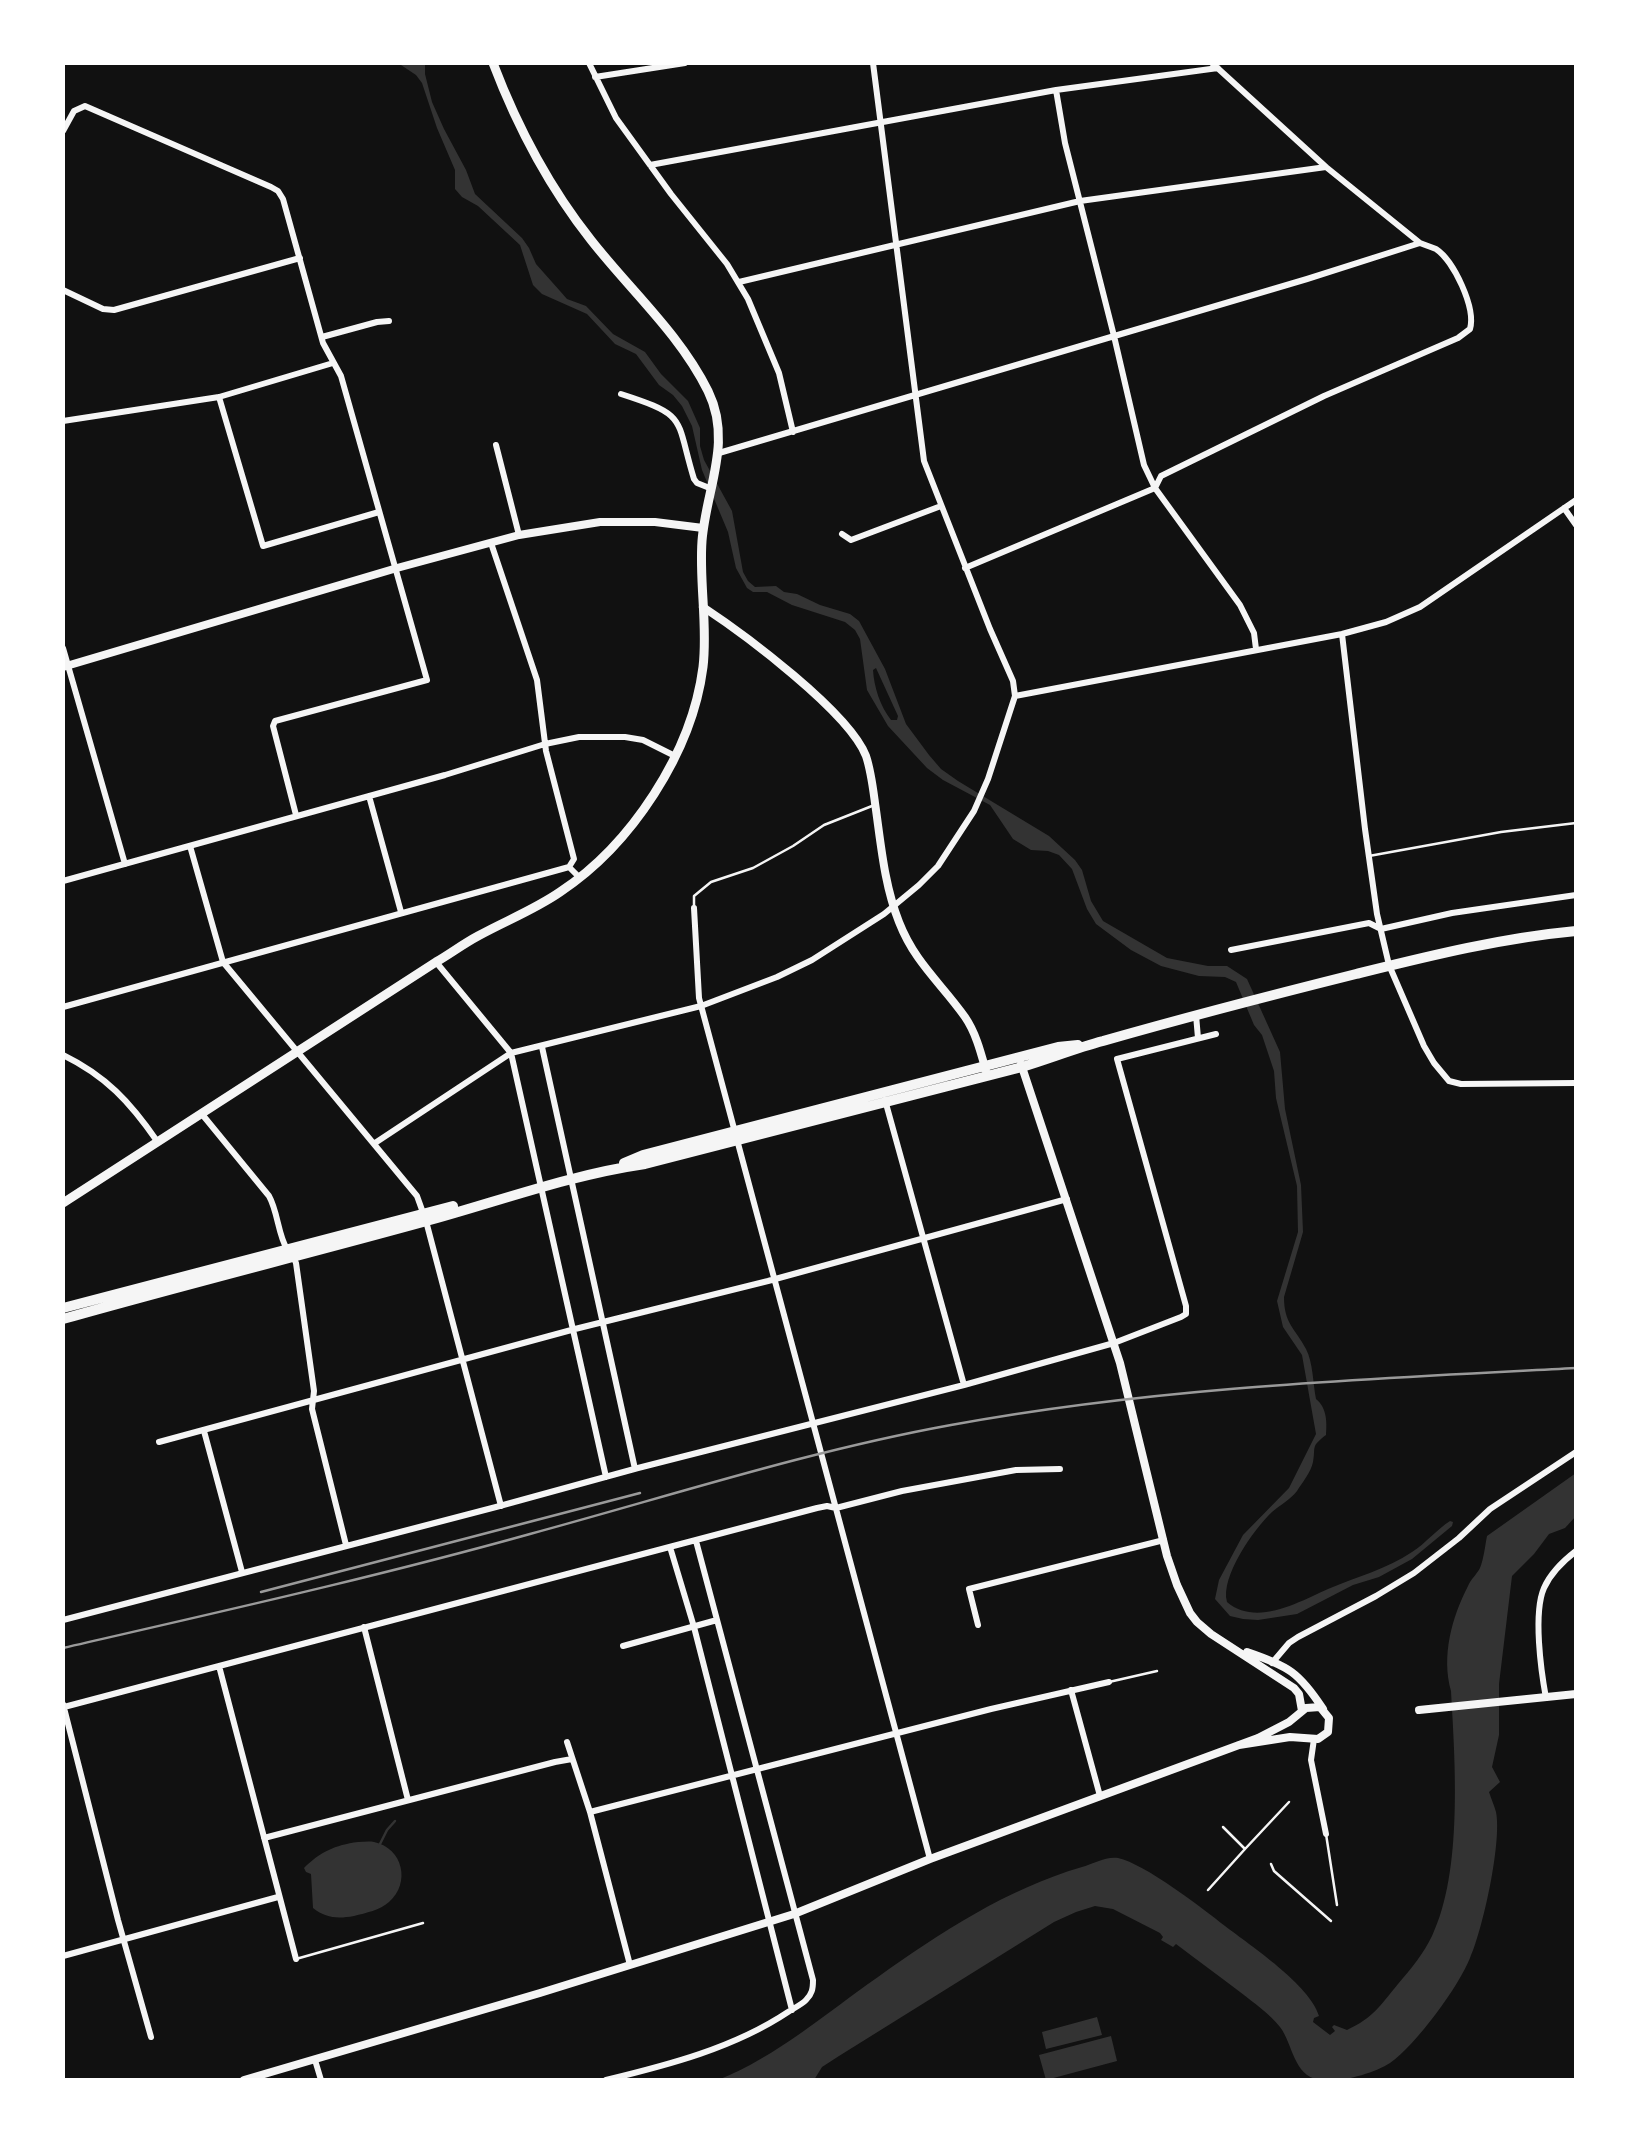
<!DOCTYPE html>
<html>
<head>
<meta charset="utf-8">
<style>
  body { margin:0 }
  #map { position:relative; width:1639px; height:2143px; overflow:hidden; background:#111; font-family:"IBM Plex Sans",sans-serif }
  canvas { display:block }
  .frame { position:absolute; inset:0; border:65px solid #fff; pointer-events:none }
</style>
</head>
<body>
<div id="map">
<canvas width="1639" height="2143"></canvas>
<div class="frame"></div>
</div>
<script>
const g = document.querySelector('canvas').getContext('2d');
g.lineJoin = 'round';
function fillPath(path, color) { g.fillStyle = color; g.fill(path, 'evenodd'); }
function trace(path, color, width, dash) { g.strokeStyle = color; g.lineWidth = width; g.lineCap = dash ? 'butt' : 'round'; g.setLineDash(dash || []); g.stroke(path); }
fillPath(new Path2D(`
  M398,63H425V74L432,102L444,129L466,170L475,194L522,238L529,248L536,264L560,291L567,299L586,306L613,334L645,352L661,374L688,401L700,428V446L704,460L732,511L743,572L748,581L755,587L776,586L784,592L797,594L820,605L850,614L859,621L885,669L906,724L929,755L941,769L958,781L1049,836L1075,860L1082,870L1091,901L1103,921L1167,958L1208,966H1227L1247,979L1280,1052L1285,1109L1301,1185L1303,1232L1284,1297C1284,1324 1295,1328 1306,1349C1313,1362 1313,1384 1316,1399C1327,1408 1327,1422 1326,1435C1310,1447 1316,1447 1313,1462C1311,1472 1302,1483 1297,1491C1290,1500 1280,1505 1272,1512C1254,1529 1220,1577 1227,1602C1256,1627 1299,1602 1328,1589C1356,1577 1387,1569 1412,1552C1426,1543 1436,1530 1450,1521L1453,1522L1452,1526L1412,1559L1379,1577L1353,1585L1297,1614L1258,1620L1243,1619L1230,1616L1215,1599L1219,1580L1243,1535L1289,1488L1316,1434L1302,1355L1283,1327L1277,1301L1298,1232L1297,1186L1276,1098L1274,1071L1262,1035L1254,1025L1236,982L1225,977L1199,976L1161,966L1131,950L1096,924L1087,909L1072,869L1059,855L1048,851L1031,850L1013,839L990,805L943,780L927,768L888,726L867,690L860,639L855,630L845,622L792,605L767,592H753L747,588L736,568L728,532L702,470L692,426L682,406L673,395L659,385L636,354L615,344L587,314L542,294L533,285L520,245L478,206L462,197L455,189V170L437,128L422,83L416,75ZM876,668L898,716L897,720H891C880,706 874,687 873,670Z
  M1576,1473V1516L1565,1528L1549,1534L1534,1554L1512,1576L1499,1684V1735L1492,1767L1500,1782L1489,1792C1491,1798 1494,1805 1496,1812C1502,1842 1483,1929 1470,1958C1459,1986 1416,2045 1390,2063C1375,2073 1337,2084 1319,2080C1293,2075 1293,2044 1280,2027C1269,2013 1254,2003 1240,1992C1219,1976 1197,1960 1176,1944L1173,1947L1161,1940L1163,1937L1160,1933L1113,1909L1095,1906L1076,1912L1054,1922L839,2056L822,2067L814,2080H718C778,2056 826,2013 878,1977C941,1932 1007,1889 1082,1867C1092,1864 1107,1856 1118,1858C1145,1864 1201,1907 1225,1926C1251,1946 1310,1985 1319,2016L1314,2018L1313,2022L1330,2035L1335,2031L1332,2027L1334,2025L1347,2030C1374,2017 1379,2007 1398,1984C1410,1970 1424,1953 1432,1936C1463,1871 1455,1762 1451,1691C1441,1656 1452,1617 1468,1586C1471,1579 1477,1574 1480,1568C1484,1558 1485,1546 1487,1536Z
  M358,1842C363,1842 369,1841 374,1842C403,1848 411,1883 389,1902C380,1910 366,1913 354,1916C337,1919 326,1918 313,1908L311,1874L306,1872L304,1868C320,1852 335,1845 358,1842Z
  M1097,2017L1102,2035L1046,2049L1042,2032Z
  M1111,2036L1117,2061L1046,2080L1039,2055Z`), '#333');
trace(new Path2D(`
  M380,1844L387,1830L395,1821`), '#333', 2.5);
trace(new Path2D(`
  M1369,856L1501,832L1576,823
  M694,906V896L711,882L753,868L793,846L824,825L872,806
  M1109,1682L1157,1671
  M1223,1827L1245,1849L1289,1802
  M1326,1834L1337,1905
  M1271,1864L1274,1871L1331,1921
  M1208,1890L1245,1849
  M296,1959L423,1923`), '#f5f5f5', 2.5);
trace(new Path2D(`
  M589,63L616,118L671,194L727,264L748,299L779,373L793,432
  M595,77L685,63
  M1056,90L1065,143L1114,336L1144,465L1155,488L1240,605L1254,633L1256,649
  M63,131L74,111L85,106L271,187L278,191L283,199L323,343L341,376L427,680L275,721L273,726L296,815
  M650,165L1056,90L1218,68
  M739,282L1080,201L1326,167
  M63,290L103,309L114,310L300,258
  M322,337L377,322L389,321
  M621,394C689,416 675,417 694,479L697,483L712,489
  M219,397L263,546L379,512
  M63,421L219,397L333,363
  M496,445L519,535
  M719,453L1307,279L1420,243
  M1564,508L1576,525
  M842,534L851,540L941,506
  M491,543L537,680L546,751L574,859L569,867
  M965,568L1155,488L1161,476L1324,396L1458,338L1470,329C1476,308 1454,261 1436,249C1431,247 1425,245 1420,243L1326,167L1212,63
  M1342,634L1365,829L1377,914L1389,965L1424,1046L1434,1063L1449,1081L1461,1084L1576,1083
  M63,648L125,864
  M1015,696L1342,634L1386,622L1420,607L1576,500
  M369,796L401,912
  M190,846L223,962L417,1196L426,1221L501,1506
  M63,881L445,775L545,744L579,737H625L643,740L675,756
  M694,908L699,998L930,1859
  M1231,950L1369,923L1381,929L1452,913L1576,895
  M436,962L511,1053L606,1477
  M63,1007L569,867L580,878
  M1196,1015L1198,1038
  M542,1047L635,1469
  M63,1055C106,1076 130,1102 157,1141
  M885,1100L964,1385
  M201,1113L269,1196C278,1212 278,1235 287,1249C290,1255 294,1256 296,1263L314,1391L312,1409L346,1545
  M375,1143L511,1053L701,1006L777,977L812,960L884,914L919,885L938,866L974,811L988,779L1015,696L1013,681L990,629L924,461L873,63
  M204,1431L242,1572
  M159,1442L575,1329L768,1281L1067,1199
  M670,1547L694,1627L792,2010
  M63,1620L496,1507L638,1468L964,1385L1114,1343L1181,1317L1186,1314V1306L1117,1059L1216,1034
  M978,1625L969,1589L1164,1540
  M364,1627L408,1800
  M623,1646L717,1620
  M1272,1663L1289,1643L1298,1637L1376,1596L1414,1573L1459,1538L1490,1509L1576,1452
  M219,1666L296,1959
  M1071,1690L1100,1796
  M1546,1698C1541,1671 1533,1613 1544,1588C1551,1572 1563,1561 1576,1551
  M63,1704L118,1920L151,2037
  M64,1707L817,1508L827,1506L836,1508L902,1491L1016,1470L1060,1469
  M1314,1739L1311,1760L1326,1834
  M567,1742L590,1812L630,1965
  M590,1812L991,1709L1109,1682
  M264,1838L555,1762L572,1759
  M63,1956L278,1897
  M315,2060L321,2080
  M606,2080C668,2065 734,2048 788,2012C794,2008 801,2005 806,2000C812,1994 813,1989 813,1980L696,1541`), '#f5f5f5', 6);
trace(new Path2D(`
  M703,607C744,634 849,712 866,756C871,771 873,788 875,803C881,844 884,884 899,922C915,963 941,983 965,1017C976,1033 981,1053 986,1071
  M63,667L397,568L519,535L600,522H655L703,528
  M1021,1064L1120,1363L1167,1556L1177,1585L1190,1613L1197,1622L1211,1634L1294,1688L1299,1694L1302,1711
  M1247,1652C1288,1666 1299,1672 1323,1709
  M1419,1710L1576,1694
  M244,2080L540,1993L794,1914L930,1859L1258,1738L1289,1722L1306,1708L1320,1707L1329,1718L1328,1732L1318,1739L1290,1737L1239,1745`), '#f5f5f5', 8);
trace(new Path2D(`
  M63,1203L436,962C450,954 463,944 478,936C505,921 534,910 560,892C631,845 692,753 703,667C708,625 699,583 702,541C706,489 733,442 708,391C679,333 631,291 591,240C549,187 517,126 493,63`), '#f5f5f5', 9);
trace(new Path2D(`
  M624,1163L643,1155L1058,1047L1078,1045
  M63,1308L453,1206
  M63,1319C183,1285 303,1255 423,1222C497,1202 569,1175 645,1164L1022,1067C1049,1059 1076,1048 1103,1041C1187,1017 1272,995 1356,974C1429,956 1501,938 1576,931`), '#f5f5f5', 10);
trace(new Path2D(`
  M261,1592L640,1493
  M63,1648C219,1612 376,1577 530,1534C670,1496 808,1451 951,1425C1157,1387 1367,1379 1576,1368`), '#9a9a9a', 2.5);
</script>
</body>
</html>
